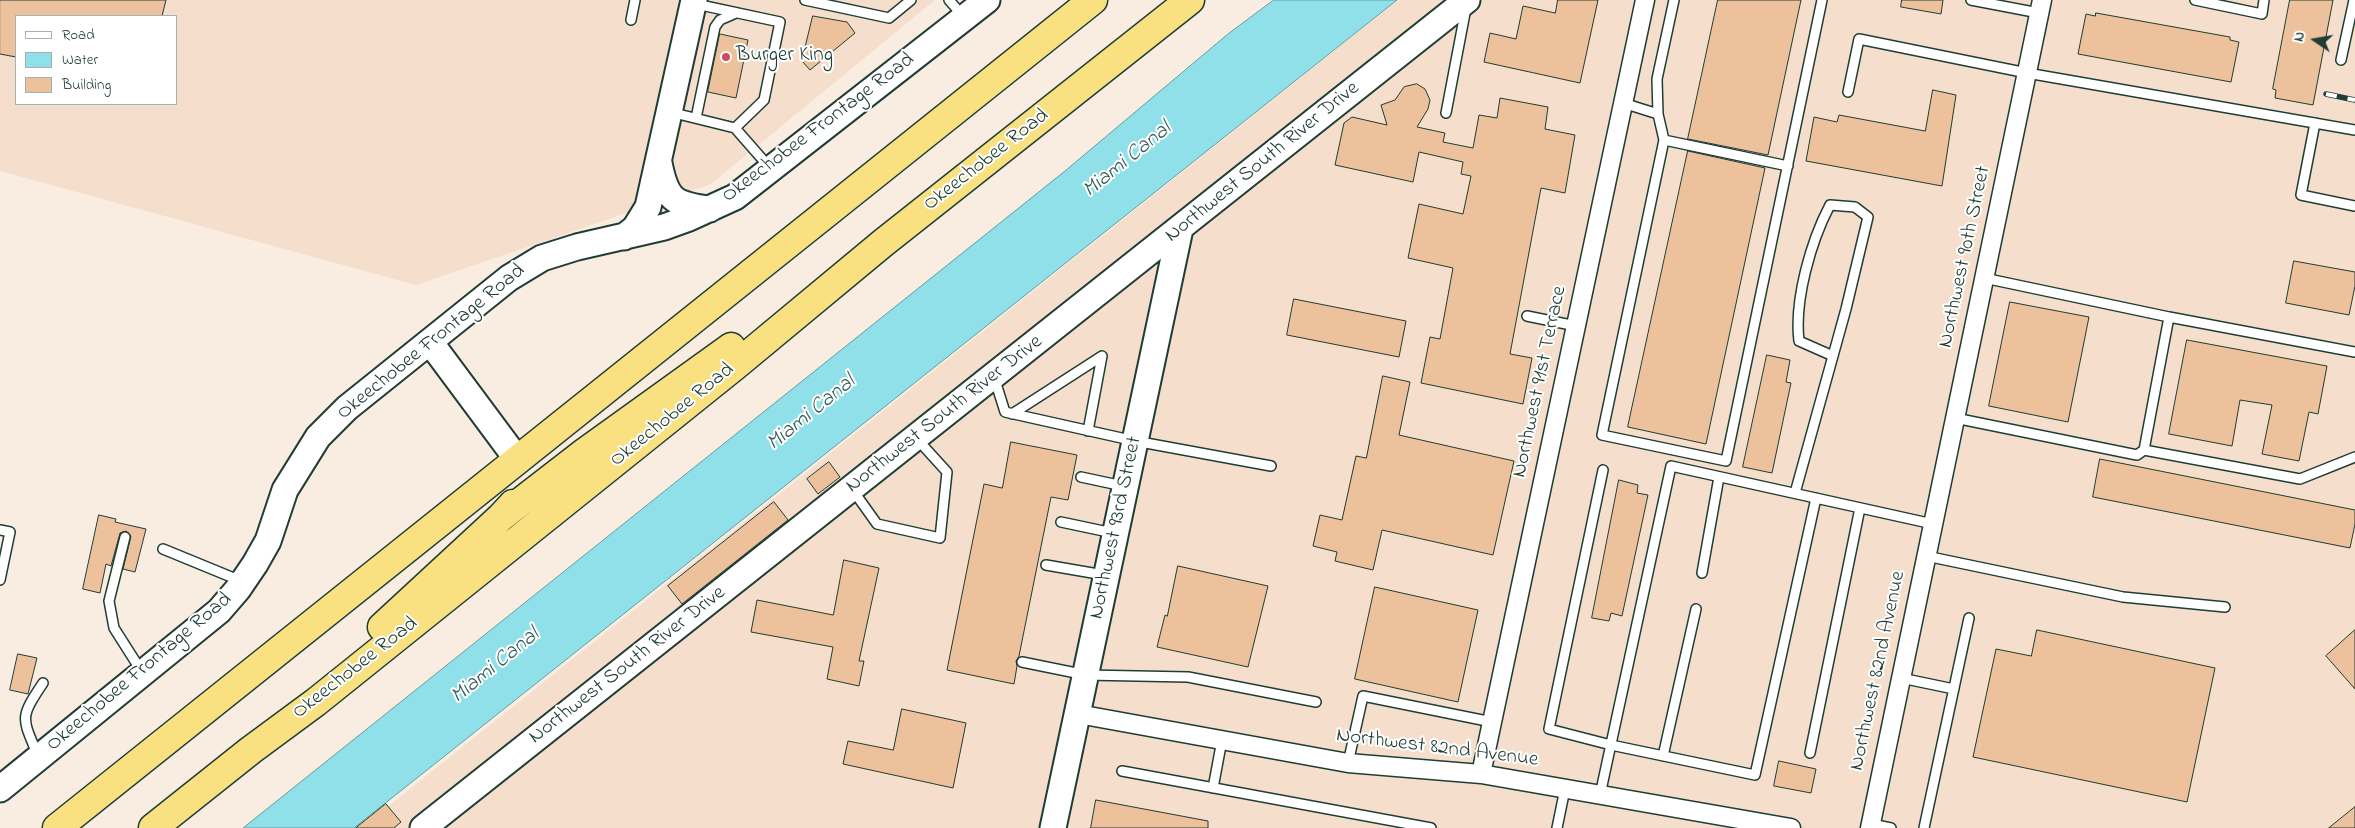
<!DOCTYPE html>
<html>
<head>
<meta charset="utf-8">
<style>
  body { margin:0 }
  #map { position:relative; width:2355px; height:828px; overflow:hidden; background:#f9ece1; font-family:"Indie Flower",sans-serif }
  canvas { display:block }
  .legend { position:absolute; left:15px; top:15px; width:162px; height:90px; box-sizing:border-box; background:#fff; border:1px solid #a5b1ae; margin:0; padding:6px 9px; list-style:none; font-size:15px; color:#1f3d34 }
  .legend li { display:flex; align-items:center; gap:10px; height:25px }
  .legend b { width:25px; border:1px solid #a5b1ae }
  .north { position:absolute; left:2290px; top:15px; width:50px; height:50px; -webkit-text-stroke:4px #fff; paint-order:stroke; rotate:282deg; font-size:14px; font-weight:700; line-height:20px; text-align:center; color:#1f3d34 }
  .north::after { content:''; display:block; margin:auto; width:18px; height:22px; background:#1f3d34; clip-path:polygon(50% 0,100% 100%,50% 72%,0 100%) }
</style>
</head>
<body>
<div id="map">
<canvas width="2355" height="828"></canvas>
<ul class="legend">
<li><b style="height:6px;background:#fff"></b>Road</li>
<li><b style="height:14px;background:#8fe0e8"></b>Water</li>
<li><b style="height:14px;background:#ecc19c"></b>Building</li>
</ul>
<div class="north">N</div>
</div>
<script>
const g = document.querySelector('canvas').getContext('2d');
g.lineJoin = 'round';
function fillPath(path, color) { g.fillStyle = color; g.fill(path, 'evenodd'); }
function trace(path, color, width, dash) { g.strokeStyle = color; g.lineWidth = width; g.lineCap = dash ? 'butt' : 'round'; g.setLineDash(dash || []); g.stroke(path); }
function write(font, color, halo, rows, align = 'center') {
  g.font = font + ' "Indie Flower",sans-serif'; g.lineWidth = 4; g.setLineDash([]); g.textBaseline = 'middle'; g.strokeStyle = halo; g.fillStyle = color; for (const [text, x, y, turn = 0] of rows) {
    g.save(); g.translate(x, y); g.rotate((+turn || 0) * Math.PI / 180); g.textAlign = isNaN(turn) ? turn : align; if (halo) g.strokeText(text, 0, 0); g.fillText(text, 0, 0); g.restore();
  }
}
fillPath(new Path2D(`
  M0,0H935L711,184L416,285L0,171ZM16,16H176V104H16Z
  M1398,0H2355V828H361Z`), '#f5dfcc');
const water = new Path2D(`
  M1274,0H1397L354,828H243L1065,171L1228,34Z`);
fillPath(water, '#8fe0e8');
trace(water, '#629fa0', 1);
const building = new Path2D(`
  M0,0H166L162,16H16V57L0,54Z
  M1558,0H1598L1580,83L1484,62L1490,33L1516,39L1523,6L1555,13Z
  M1718,0H1801L1768,155L1688,139Z
  M1902,0H1943L1941,14L1901,7Z
  M2290,0H2333L2313,105L2275,98L2276,90L2273,89Z
  M2096,13L2230,37V40L2239,42L2231,82L2078,54L2086,14L2095,16Z
  M813,16L847,22L855,33L810,70L802,61Z
  M720,34L748,40L736,98L708,92Z
  M1417,84L1425,89L1430,100L1428,109L1417,127L1445,133L1443,142L1473,148L1479,115L1497,118L1500,98L1548,107L1545,129L1575,135L1565,193L1541,188L1510,354L1532,358L1523,404L1421,383L1430,337L1440,339L1453,268L1408,258L1419,204L1463,214L1471,176L1461,174L1463,162L1419,152L1413,182L1335,165L1344,123L1352,117L1387,125L1381,105L1395,100L1404,87Z
  M1933,90L1956,95L1942,186L1806,161L1814,117L1837,122L1839,115L1925,131Z
  M1688,151L1765,168L1706,444L1628,427Z
  M2294,261L2355,272V286L2349,315L2286,303Z
  M1294,299L1406,321L1399,357L1287,335Z
  M2010,302L2089,317L2068,422L1989,406Z
  M2187,340L2327,366L2318,414L2309,412L2299,461L2262,454L2272,405L2240,400L2232,446L2169,434Z
  M1767,355L1790,360L1786,382L1791,383L1772,473L1743,467Z
  M1383,376L1410,382L1399,435L1514,461L1493,555L1382,530L1373,570L1335,561L1337,552L1313,546L1320,515L1342,520L1356,456L1366,458Z
  M1011,442L1077,455L1068,500L1051,497L1019,656L1016,661L1017,666L1014,684L947,670L984,484L1002,488Z
  M2100,459L2355,510V524L2350,548L2093,497Z
  M829,462L840,477L818,494L807,479Z
  M1619,480L1638,485L1637,493L1648,495L1622,616L1611,613L1609,621L1592,618Z
  M774,502L788,520L682,604L668,586Z
  M99,515L116,519L115,522L146,529L135,572L123,569L131,536L126,531L120,533L111,566L106,564L100,593L83,589Z
  M844,560L879,568L859,661H864L859,686L827,679L833,647L751,632L757,600L833,615Z
  M1178,566L1268,586L1248,667L1157,647L1165,615L1167,616Z
  M1375,587L1478,610L1458,702L1355,679Z
  M2037,630L2215,668L2187,802L1973,757L1996,649L2031,656Z
  M2355,630V689L2326,656Z
  M18,654L37,658L28,694L10,690Z
  M902,709L966,723L953,788L843,764L848,741L893,750Z
  M1779,761L1816,769L1811,793L1774,786Z
  M1096,800L1208,821V828H1091Z
  M386,804L401,822L394,828H356Z
  M2355,807V828H2329Z`);
fillPath(building, '#ecc19c');
trace(building, '#1f3d34', 1);
const lane = new Path2D(`
  M805,0L889,18L911,0
  M949,0L963,16
  M1971,0L2039,13
  M2195,0L2262,14L2264,0
  M696,4L780,22L764,100L735,128
  M631,20L635,0
  M2341,60L2354,0
  M1848,92L1859,39L2027,73L2355,130
  M1623,103L1658,114L1664,140
  M670,112L735,128L770,168
  M1446,113L1466,8
  M1658,114L1657,79L1674,0
  M696,118L715,27L720,20L736,13
  M2315,123L2301,195L2355,206
  M1788,166L1664,140L1602,435L1726,461L1822,0
  M1527,316L1576,326
  M2169,317L2355,352
  M994,377L1005,412L1135,441L1271,466
  M1012,414L1102,356L1088,431
  M1955,418L2137,455L2144,450L2169,317L1984,278
  M2144,450L2300,479L2355,457
  M1603,470L1549,729L1611,745L1755,775L1816,498
  M1081,477L1123,486
  M852,489L877,524L940,538L947,472L917,439
  M1795,493L1846,309L1868,217L1855,207L1830,205C1811,241 1794,300 1799,341L1833,356
  M1061,522L1113,533
  M0,530L10,532L0,580
  M125,537L109,601L114,628L142,672
  M163,549L241,581
  M1926,556L2123,597L2225,607
  M1046,565L1104,575
  M1702,573L1719,477
  M1022,662L1086,675L1188,677L1316,702
  M1901,678L1954,689
  M1810,753L1860,508
  M38,756C22,717 19,719 43,683
  M1663,756L1696,609
  M1348,763L1363,696L1492,722
  M1122,771L1431,828
  M1213,788L1222,740
  M1600,795L1671,466L1933,524
  M1871,824L1891,828
  M1557,828L1565,789
  M1924,828L1969,618`);
const street = new Path2D(`
  M1078,714L1348,763L1481,774L1791,828
  M1481,774L1645,0
  M1870,828L2042,0`);
const secondary = new Path2D(`
  M659,163C666,199 673,205 710,209
  M624,237L635,228L648,207L694,0
  M430,342L517,459
  M0,789L219,611L238,589L255,564L268,541L285,490L318,437L347,408L509,278L542,258L577,247L664,227L689,218L735,197L987,0
  M423,828L1467,0
  M1053,828L1180,229`);
const highway = new Path2D(`
  M501,517L585,452L731,347
  M382,627L501,517L513,504
  M57,828L1093,0
  M153,828L251,750L316,702L736,365L883,243L1190,0`);
trace(lane, '#1f3d34', 12);
trace(street, '#1f3d34', 21);
trace(secondary, '#1f3d34', 29);
trace(highway, '#1f3d34', 31);
trace(lane, '#fff', 9);
trace(street, '#fff', 18);
trace(secondary, '#fff', 25);
trace(highway, '#f9e181', 28);
const rail = new Path2D(`
  M2326,94L2355,100`);
trace(rail, '#1f3d34', 5.5);
trace(rail, '#fff', 4, [11]);
for (const [x, y, r, color] of [
  [726,57,5,"#d1495b"]
]) { const dot = new Path2D(); dot.arc(x, y, r, 0, 2 * Math.PI); g.fillStyle = color; g.fill(dot); trace(dot, '#fff', 2); }
write('21px', '#1f3d34', '#fff', [
  ["Burger King",736,57]
], 'left');
write('21px', '#1f3d34', '#fff', [
  ["Okeechobee Frontage Road",819,129,-37],
  ["Okeechobee Road",987,161,-38],
  ["Northwest South River Drive",1263,163,-39],
  ["Northwest 90th Street",1966,257,-78],
  ["Okeechobee Frontage Road",432,343,-39],
  ["Northwest 91st Terrace",1541,382,-78],
  ["Northwest South River Drive",945,415,-38],
  ["Okeechobee Road",673,416,-39],
  ["Northwest 93rd Street",1117,528,-78],
  ["Northwest South River Drive",628,666,-38],
  ["Okeechobee Road",356,669,-38],
  ["Northwest 82nd Avenue",1879,671,-78],
  ["Okeechobee Frontage Road",140,673,-40],
  ["Northwest 82nd Avenue",1437,749,7]
]);
write('italic 22px', '#355e58', '#fff', [
  ["Miami Canal",1128,161,-39],
  ["Miami Canal",812,414,-39],
  ["Miami Canal",496,667,-39]
]);
</script>
</body>
</html>
